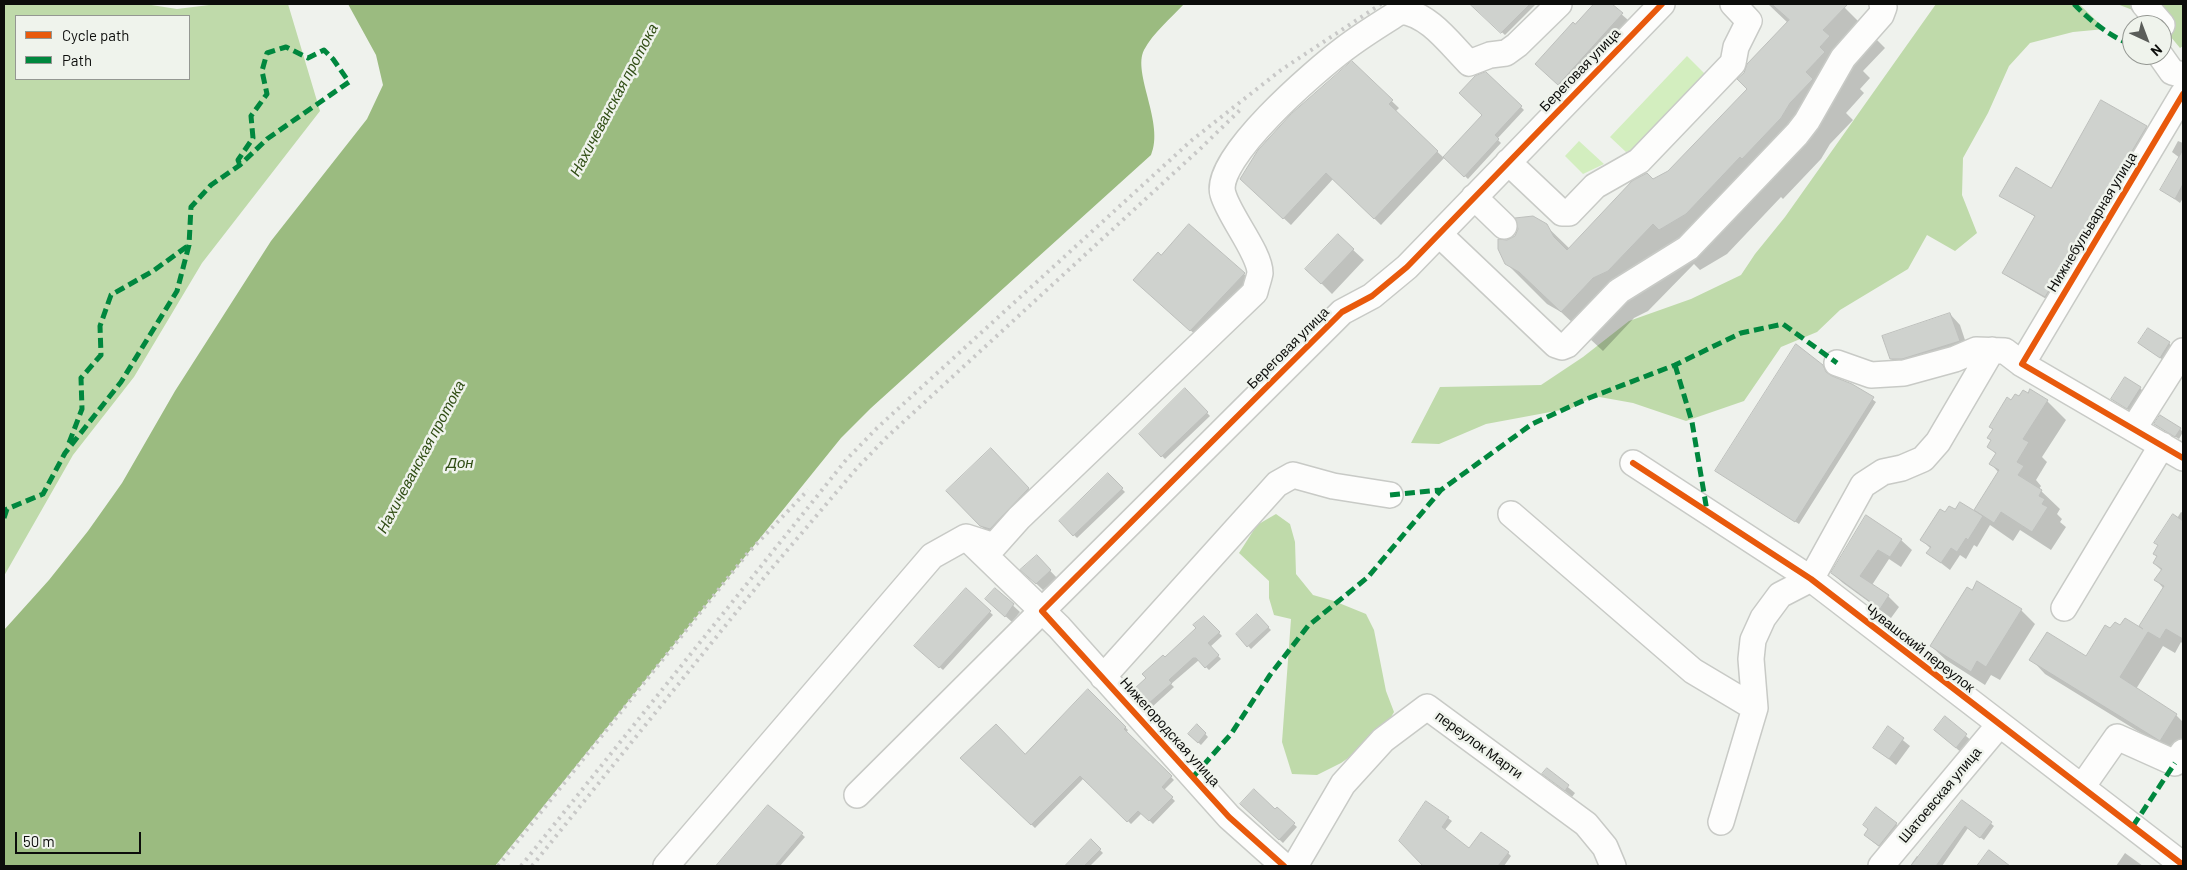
<!DOCTYPE html>
<html>
<head>
<meta charset="utf-8">
<style>
  body { margin:0 }
  #map { position:relative; width:2187px; height:870px; overflow:hidden; background:#eff2ed; font-family:Barlow,sans-serif }
  canvas { display:block }
  .frame { position:absolute; inset:0; border:5px solid #0c0d0b; pointer-events:none }
  .legend { position:absolute; left:15px; top:15px; width:175px; height:65px; box-sizing:border-box; background:#eff3ec; border:1px solid #949792; margin:0; padding:6px 9px; list-style:none; font-size:15px; color:#0c0d0b }
  .legend li { display:flex; align-items:center; gap:10px; height:25px }
  .legend b { width:25px; border:1px solid #949792 }
  .north { position:absolute; left:2122px; top:15px; width:50px; height:50px; box-sizing:border-box; background:#eff3ec; border:1px solid #949792; border-radius:50%; rotate:137deg; font-size:14px; font-weight:700; line-height:20px; text-align:center; color:#0c0d0b }
  .north::after { content:''; display:block; margin:auto; width:18px; height:22px; background:#5b5d5a; clip-path:polygon(50% 0,100% 100%,50% 72%,0 100%) }
  .scale { position:absolute; left:15px; top:832px; width:126px; height:22px; box-sizing:border-box; border:2px solid #0c0d0b; border-top:0; padding-left:6px; font-size:15px; line-height:18px; white-space:nowrap; color:#0c0d0b; -webkit-text-stroke:4px #eff3ec; paint-order:stroke }
</style>
</head>
<body>
<div id="map">
<canvas width="2187" height="870"></canvas>
<div class="frame"></div>
<ul class="legend">
<li><b style="height:6px;background:#e8590c"></b>Cycle path</li>
<li><b style="height:6px;background:#00873e"></b>Path</li>
</ul>
<div class="north">N</div>
<div class="scale">50 m</div>
</div>
<script>
const g = document.querySelector('canvas').getContext('2d');
g.lineJoin = 'round';
function fillPath(path, color) { g.fillStyle = color; g.fill(path, 'evenodd'); }
function trace(path, color, width, dash) { g.strokeStyle = color; g.lineWidth = width; g.lineCap = dash ? 'butt' : 'round'; g.setLineDash(dash || []); g.stroke(path); }
function write(font, color, halo, rows, align = 'center') {
  g.font = font + ' Barlow,sans-serif'; g.lineWidth = 5; g.setLineDash([]); g.textBaseline = 'middle'; g.strokeStyle = halo; g.fillStyle = color; for (const [text, x, y, turn = 0] of rows) {
    g.save(); g.translate(x, y); g.rotate((+turn || 0) * Math.PI / 180); g.textAlign = isNaN(turn) ? turn : align; if (halo) g.strokeText(text, 0, 0); g.fillText(text, 0, 0); g.restore();
  }
}
fillPath(new Path2D(`
  M1687,56L1705,74L1634,149L1626,152L1610,137Z
  M1579,141L1604,164L1583,174L1565,156Z`), '#d3eebf');
fillPath(new Path2D(`
  M4,4H145L177,9L217,4H288L320,111L202,263L134,377L73,455L4,576ZM16,16H189V79H16Z
  M1936,4H2079L2105,29L2073,32L2030,43L2009,66L1988,113L1963,158L1962,195L1977,233L1955,251L1927,235L1908,269L1840,310L1817,332L1781,347L1744,401L1686,421L1633,403L1594,396L1572,408L1486,424L1439,444L1411,443L1440,387L1541,385L1583,357L1629,321L1691,299L1741,275L1755,254L1785,217Z
  M2117,4H2183V46L2180,48L2156,19Z
  M1276,514L1290,524L1295,542L1296,574L1313,595L1334,601L1366,614L1374,630L1386,691L1394,712L1380,736L1341,763L1317,775L1292,774L1282,742L1291,619L1274,615L1269,598V581L1239,553L1257,525Z`), '#bfdaaa');
fillPath(new Path2D(`
  M348,4H1184C1171,18 1153,33 1144,50C1132,73 1165,124 1151,155L871,408L841,438L495,866H4V630L49,580L88,531L122,483L175,391L271,241L367,119L383,85L376,55Z`), '#9bbb80');
fillPath(new Path2D(`
  M1471,4H1536L1505,35Z
  M1595,4H1610L1628,20L1564,90L1543,70L1575,26Z
  M1768,4H1841L1885,48L1863,71L1870,78L1860,89L1864,93L1846,113L1853,120L1830,144L1821,159L1783,199L1781,197L1727,254L1700,270L1694,264L1648,311L1634,318L1603,351L1561,312L1547,304L1506,263L1509,241L1515,237L1519,230L1517,219L1525,217L1540,220L1570,249L1653,181L1668,172L1748,89L1788,23Z
  M1352,63L1399,108L1395,112L1444,158L1484,115L1486,73L1524,110L1497,139L1501,143L1468,179L1445,157L1381,225L1333,179L1291,225L1248,185Z
  M2146,127L2149,130L2048,300L2007,276L2004,273L2036,217L2000,196L2052,189Z
  M2178,141L2183,143V198L2180,203L2162,190L2180,158L2172,152Z
  M1338,236L1364,260L1332,294L1307,269Z
  M1162,257L1244,274L1251,280L1198,337L1142,287Z
  M1950,314L1960,325L1969,352L1901,370L1891,359Z
  M2139,343H2169L2172,347L2163,360Z
  M1822,366L1828,375L1852,385L1876,402L1799,524L1717,471Z
  M2140,388L2143,391L2130,411L2112,399Z
  M1185,390L1210,416L1165,459L1140,434Z
  M2047,401L2066,420L2042,457L2047,462L2036,480L2041,486L2039,489L2060,509L2057,514L2062,519L2060,522L2066,527L2051,550L2020,530L2013,541L1990,525L1977,547L1974,545L1966,559L1960,555L1950,570L1928,553L1931,549L1922,540L1945,514L1955,511L1979,514L1975,510L1999,473L1991,464L1997,455L1989,447L1992,441L1994,430L1990,426L2012,402Z
  M2155,424L2180,429L2183,432L2179,439Z
  M1005,464L1042,503L996,540L981,526Z
  M1108,475L1125,492L1077,538L1060,521Z
  M2181,512L2183,513V644L2181,642L2175,653L2163,646L2136,689L2176,715L2183,722V742L2175,754L2045,674L2031,659L2086,658L2111,630L2121,627L2143,631L2164,589L2156,580L2162,571L2154,563L2158,557L2154,554Z
  M1866,517L1901,540L1912,550L1901,567L1889,559L1872,585L1888,596L1899,607L1891,618L1843,583L1832,573Z
  M1037,557L1057,578L1043,590L1022,570Z
  M995,589L1020,612L1012,622L994,606Z
  M966,590L993,615L943,670L916,646Z
  M2021,610L2035,624L2000,680L1991,675L1985,685L1946,660L1931,646Z
  M1257,616L1271,630L1251,649L1237,634Z
  M1204,617L1222,636L1210,647L1221,659L1209,670L1199,660L1171,684L1174,687L1152,707L1136,689L1198,629Z
  M1088,691L1128,730L1126,733L1174,780L1164,790L1175,801L1153,824L1142,813L1131,824L1084,778L1035,828L962,758L1025,756Z
  M1945,718L1973,742L1963,754L1935,730Z
  M1197,725L1208,737L1201,745L1189,734Z
  M1888,728L1910,746L1896,765L1874,747Z
  M1547,770L1575,793L1572,797L1544,774Z
  M1426,802L1452,821L1444,831L1470,849L1508,853L1511,856L1504,866H1425L1401,841Z
  M1963,802L1994,826L1984,840L1968,828L1942,866H1910L1917,856L1919,857Z
  M1242,804L1275,811L1277,809L1297,827L1283,843Z
  M769,806L805,837L780,866H718Z
  M1876,809L1900,827L1882,849L1868,838Z
  M1091,841L1103,853L1090,866H1067Z
  M2125,853L2143,866H2116Z`), '#0003');
const building = new Path2D(`
  M1470,4H1530L1501,33Z
  M1594,4H1612L1623,13L1558,85L1535,64L1573,22L1575,24Z
  M1772,4H1848L1823,30L1830,36L1820,47L1825,52L1806,72L1813,79L1790,103L1781,118L1742,159L1740,157L1686,214L1659,230L1653,224L1608,271L1593,278L1561,312L1519,272L1505,264L1498,249V239L1507,240L1515,236L1518,229L1515,218L1533,216L1547,224L1554,237L1567,250L1632,181L1647,173L1653,179L1668,171L1747,89L1737,79L1744,73L1747,64L1789,20Z
  M1352,61L1393,100L1389,104L1438,151L1374,219L1326,173L1283,219L1240,179L1258,150L1291,114Z
  M1486,72L1522,106L1495,135L1499,139L1464,177L1443,157L1482,115L1459,93L1475,76Z
  M2101,100L2147,126L2045,297L2002,273L2035,216L1999,196L2016,167L2051,188Z
  M2183,150V184L2175,199L2160,190Z
  M1189,224L1245,273L1190,331L1133,280L1158,252L1161,255Z
  M1338,234L1354,249L1321,284L1305,269Z
  M1950,313L1960,341L1902,359H1890L1882,336Z
  M2148,328L2170,342L2160,358L2138,343Z
  M1796,344L1823,365L1826,372L1832,376L1852,384L1874,397L1795,522L1715,471Z
  M2125,377L2141,387L2127,409L2111,399Z
  M1185,388L1208,412L1161,457L1139,434Z
  M2030,389L2048,400L2023,439L2029,442L2017,462L2024,466L2018,475L2042,490L2039,496L2045,499L2042,504L2048,507L2032,532L2001,512L1994,523L1974,510L1999,470L1989,464L1996,453L1987,447L1991,440L1987,438L1993,429L1989,427L2007,397L2011,400L2015,394L2019,396L2023,390L2028,393Z
  M2160,415L2181,428L2175,437L2154,424Z
  M991,448L1029,488L990,529L980,526L946,491Z
  M1108,473L1123,488L1073,536L1059,521Z
  M1960,502L1983,516L1968,540L1966,538L1957,552L1951,548L1941,563L1926,553L1931,547L1920,540L1940,509L1945,512L1949,506L1955,509Z
  M2173,514L2183,521V639L2166,629L2160,639L2148,632L2120,677L2177,714L2160,741L2029,660L2047,632L2086,656L2105,625L2110,628L2115,622L2120,625L2125,618L2143,629L2139,626L2164,586L2154,580L2162,569L2153,563L2157,556L2153,554L2158,545L2154,543Z
  M1866,515L1902,539L1890,557L1878,550L1860,576L1889,595L1880,609L1831,573Z
  M1037,555L1051,570L1036,584L1020,570Z
  M1977,581L2022,609L1986,667L1977,661L1971,672L1930,646L1967,587L1972,590Z
  M966,588L991,611L939,668L914,646Z
  M995,588L1014,604L1005,617L985,599Z
  M1257,614L1269,627L1247,647L1236,634Z
  M1204,616L1220,632L1208,643L1219,655L1205,668L1196,658H1193L1169,680L1172,683L1148,704L1134,689L1146,678L1142,674L1163,655L1165,657L1196,628L1193,625Z
  M1088,689L1126,727L1124,729L1172,776L1162,787L1173,797L1149,821L1138,811L1127,822L1080,776L1031,825L960,758L996,724L1025,754Z
  M1945,716L1967,734L1956,748L1934,730Z
  M1197,724L1206,733L1198,743L1188,734Z
  M1888,726L1904,738L1889,759L1873,748Z
  M1547,768L1569,785L1565,791L1542,774Z
  M1254,789L1275,809L1277,807L1295,823L1279,840L1240,804Z
  M1962,800L1992,822L1980,838L1965,826L1936,866H1911Z
  M1426,801L1449,817L1442,827L1469,848L1481,832L1509,852L1498,866H1423L1399,841Z
  M768,805L803,833L775,866H716Z
  M1876,807L1897,823L1879,846L1864,835L1868,829L1863,825Z
  M1091,839L1101,849L1084,866H1065Z
  M1989,850L2010,866H1977Z`);
fillPath(building, '#cfd2ce');
trace(building, '#bdbfbc', 1);
const minor = new Path2D(`
  M2144,4L2162,25
  M2160,55L2172,72L2183,75
  M1508,162L1562,213H1569L1595,186L1639,161L1733,63L1736,47L1749,21L1733,4
  M1474,197L1504,226
  M1439,234L1556,345L1562,347L1567,345L1619,291L1688,248L1797,134L1807,121L1843,58L1881,15L1884,7L1882,4
  M1837,363L1871,375L1904,373L1955,359L1976,350L2005,351L2022,364L2183,458
  M2022,364L2183,94
  M2134,428L2183,351
  M1633,463L1811,579L2183,865
  M1511,514L1693,671L1755,708
  M970,541L1059,627L1229,817L1284,866
  M1811,579L1863,485L1883,472L1902,468L1923,459L1938,442L1992,350
  M2064,608L2162,445
  M1103,677L1277,484L1293,475L1333,486L1390,495
  M2082,787L2117,737L2175,763L2183,752
  M857,795L1342,312L1372,296L1407,267L1662,4
  M1721,822L1755,708L1751,659L1753,640L1763,618L1780,595L1811,579
  M666,866L932,556L966,537L994,546L1019,518L1255,292C1256,286 1259,279 1260,273C1260,253 1229,216 1223,194C1212,159 1316,70 1344,49C1362,35 1382,23 1401,11C1429,14 1450,44 1469,63L1490,55L1506,53L1517,45L1559,4
  M1295,866L1343,784L1383,740L1427,707L1586,824L1605,847L1613,866
  M1881,866L1999,725`);
trace(minor, '#c8cac6', 28);
trace(minor, '#fdfdfc', 25);
trace(new Path2D(`
  M498,866L747,554L808,490
  M521,866L846,460L877,428L1192,140L1281,70L1381,4
  M532,866L767,574L857,468L887,437L1201,148L1240,110`), '#c8c8c7', 4, [2.5, 5]);
trace(new Path2D(`
  M2074,4C2089,20 2111,37 2132,45
  M2156,55L2160,57
  M1675,365L1692,422L1707,511
  M69,443L82,409L81,378L101,355L100,326L111,295L153,271L189,245
  M1390,495L1441,490L1532,424L1589,398L1675,365L1741,333L1783,324L1837,363
  M4,518L7,509L43,494L65,453L121,382L177,291L189,245L191,207L211,185L240,165L267,139L349,82L333,59L324,50L308,58L286,47L267,53L262,71L267,94L251,116L253,138L238,160L240,165
  M1193,777L1231,734L1270,675L1308,626L1368,577L1441,490
  M2133,826L2175,763`), '#00873e', 5, [10, 5]);
trace(new Path2D(`
  M2183,94L2022,364L2183,458
  M1633,463L1811,579L2183,865
  M1284,866L1229,817L1042,611L1342,312L1372,296L1407,267L1662,4`), '#e8590c', 6);
write('14px', '#0c0d0b', '#eff3ec', [
  ["Береговая улица",1580,70,-46],
  ["Нижнебульварная улица",2092,222,-59],
  ["Береговая улица",1288,348,-45],
  ["Чувашский переулок",1920,648,38],
  ["Нижегородская улица",1170,732,48],
  ["переулок Марти",1479,745,36],
  ["Шатоевская улица",1940,795,-50]
]);
write('italic 15px', '#304d14', '#eff3ec', [
  ["Нахичеванская протока",614,100,-62],
  ["Нахичеванская протока",421,457,-62],
  ["Дон",460,463]
]);
</script>
</body>
</html>
